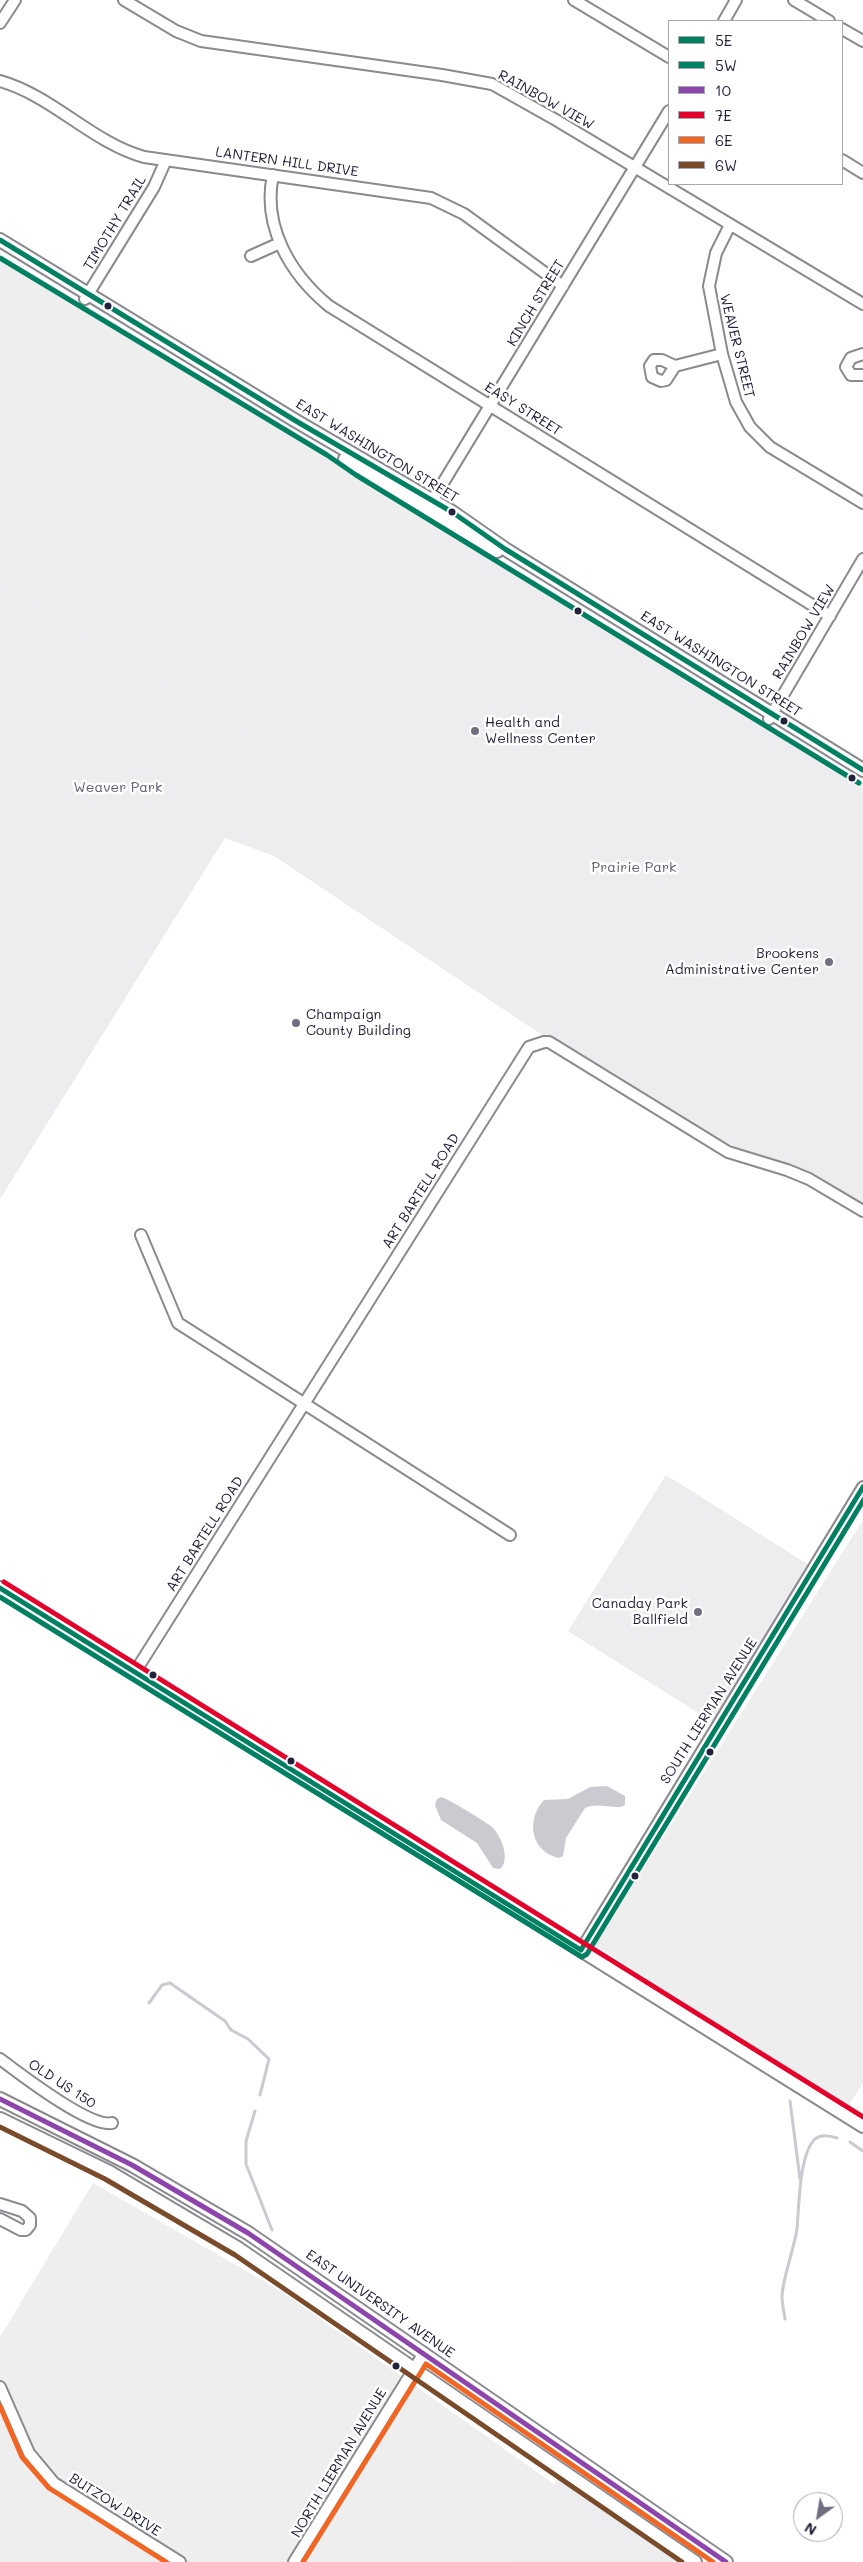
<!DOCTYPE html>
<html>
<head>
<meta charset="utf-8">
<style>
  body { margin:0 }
  #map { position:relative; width:863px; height:2562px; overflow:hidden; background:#fff; font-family:Mali,sans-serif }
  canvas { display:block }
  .legend { position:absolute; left:668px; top:20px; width:175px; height:165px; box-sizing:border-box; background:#fff; border:1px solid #a7a7b1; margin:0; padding:6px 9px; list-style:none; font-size:15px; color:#22223b }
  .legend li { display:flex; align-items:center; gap:10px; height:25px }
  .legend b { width:25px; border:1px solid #a7a7b1 }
  .north { position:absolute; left:793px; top:2492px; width:50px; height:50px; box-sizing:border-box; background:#fff; border:1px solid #a7a7b1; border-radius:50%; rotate:212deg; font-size:14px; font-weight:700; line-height:20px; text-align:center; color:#22223b }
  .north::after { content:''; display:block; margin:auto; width:18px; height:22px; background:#6f6f80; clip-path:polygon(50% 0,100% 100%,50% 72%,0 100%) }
</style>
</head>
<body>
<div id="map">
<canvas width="863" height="2562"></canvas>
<ul class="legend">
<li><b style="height:6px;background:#008063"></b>5E</li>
<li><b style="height:6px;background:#008063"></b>5W</li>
<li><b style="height:6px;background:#8e44ad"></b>10</li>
<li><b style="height:6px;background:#e4002b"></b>7E</li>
<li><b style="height:6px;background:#f26522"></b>6E</li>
<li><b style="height:6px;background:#7a4b2a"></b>6W</li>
</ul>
<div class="north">N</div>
</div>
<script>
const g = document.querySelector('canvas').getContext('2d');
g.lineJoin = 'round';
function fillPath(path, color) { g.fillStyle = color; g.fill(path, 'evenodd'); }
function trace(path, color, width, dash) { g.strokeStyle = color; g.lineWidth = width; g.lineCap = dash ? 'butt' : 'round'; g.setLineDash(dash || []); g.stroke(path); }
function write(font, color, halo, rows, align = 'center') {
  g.font = font + ' Mali,sans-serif'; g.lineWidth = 5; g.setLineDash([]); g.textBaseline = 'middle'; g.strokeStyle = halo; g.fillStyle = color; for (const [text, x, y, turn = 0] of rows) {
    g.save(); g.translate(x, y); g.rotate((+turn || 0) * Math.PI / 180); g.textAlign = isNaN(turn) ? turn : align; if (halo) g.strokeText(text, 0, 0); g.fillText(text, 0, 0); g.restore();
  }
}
fillPath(new Path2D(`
  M0,258L436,523L286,750L0,578Z
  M863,1520V2083L848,2107L595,1945Z
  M93,2183L281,2291L554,2484L507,2562H0V2337Z`), '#eeeeef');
fillPath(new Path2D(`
  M436,523L863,787V1205L817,1177L787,1163L753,1155L725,1142L533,1029L274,856L225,838L0,1199V578L286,750Z
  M666,1475L809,1565L713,1722L568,1631Z
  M562,2471L695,2562H507Z`), '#ededef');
fillPath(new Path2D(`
  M607,1786L625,1796V1805C618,1811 599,1801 585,1808L566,1838L563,1856L559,1858C530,1852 526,1819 544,1800L568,1799L590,1787Z
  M441,1797C447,1798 486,1822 492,1827C501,1835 511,1860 500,1869L493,1868L477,1843L441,1820L435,1805L437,1799Z`), '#cacad0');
trace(new Path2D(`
  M149,2003L162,1985L170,1983L225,2021L231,2030L248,2039L269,2059L260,2095
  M790,2101L800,2179
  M255,2111L246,2141V2164L272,2230
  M850,2142L863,2151
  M785,2319C784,2312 782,2304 782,2296C783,2277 794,2249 797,2229C799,2208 799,2154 815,2139C822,2134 830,2136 837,2138`), '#cacad0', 3);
const minor = new Path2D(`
  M124,0L176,31L201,41L442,75L492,84L556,120L863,304
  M574,0L669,57
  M794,0L829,21
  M724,21L736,0
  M0,23L15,0
  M842,29L863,41
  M0,81C53,96 91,142 144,157L431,198L464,214L563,286
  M842,160L863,173
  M273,175C262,226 290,274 329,306L830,616
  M730,225L716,253L709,286L722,354L736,402L750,427L770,447L863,503
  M251,256L280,243
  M85,299L154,187L166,160
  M863,354L851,358L846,367L851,375H863
  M654,360H662L675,366L666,380L661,381L652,377L650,366Z
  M675,366L722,354
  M429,506L669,111
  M769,719L863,559
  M141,1235L178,1323L510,1535
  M135,1672L529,1047L544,1042H549L728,1152L787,1170L809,1179L863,1211
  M581,1950L863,1487
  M0,2059C20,2074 90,2128 112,2123
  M0,2204L22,2211L30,2218V2225L26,2230H21L0,2219
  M0,2387L29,2453L54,2483L180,2562
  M294,2562L424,2353`);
const major = new Path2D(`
  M0,240L296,421L452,512L505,549L863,770
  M345,459L497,551
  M0,1588L863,2126
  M0,2099L132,2165L248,2233L726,2562
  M0,2119L109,2172L239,2249L695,2562`);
trace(minor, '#8a8a8f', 14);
trace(major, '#8a8a8f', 16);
trace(minor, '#fff', 10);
trace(major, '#fff', 12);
trace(new Path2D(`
  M0,240L296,421L452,512L505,549L863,770
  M0,1588L581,1950L863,1487`), '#008063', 5);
trace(new Path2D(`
  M0,258L327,455L356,475L859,783
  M0,1597L582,1957L587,1954L863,1501`), '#008063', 5);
trace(new Path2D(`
  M0,2099L132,2165L248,2233L726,2562`), '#8e44ad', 5);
trace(new Path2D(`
  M4,1582L863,2117`), '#e4002b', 5);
trace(new Path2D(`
  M0,2406L22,2457L49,2488L166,2562
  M303,2562L426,2364L713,2562`), '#f26522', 5);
trace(new Path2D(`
  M0,2127L105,2179L235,2255L682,2562`), '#7a4b2a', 5);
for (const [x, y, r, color] of [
  [108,306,4.5,"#22223b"],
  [452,512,4.5,"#22223b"],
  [578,611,4.5,"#22223b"],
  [784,721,4.5,"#22223b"],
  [475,731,5,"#6f6f80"],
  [852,778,4.5,"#22223b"],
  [829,962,5,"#6f6f80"],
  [296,1023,5,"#6f6f80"],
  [698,1612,5,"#6f6f80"],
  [153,1675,4.5,"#22223b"],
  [710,1752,4.5,"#22223b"],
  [291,1761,4.5,"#22223b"],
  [635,1876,4.5,"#22223b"],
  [396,2366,4.5,"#22223b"]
]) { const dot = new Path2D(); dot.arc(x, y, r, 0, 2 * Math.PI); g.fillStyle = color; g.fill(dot); trace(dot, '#fff', 2); }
write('14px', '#22223b', '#fff', [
  ["RAINBOW VIEW",546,100,29],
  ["LANTERN HILL DRIVE",287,162,8],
  ["TIMOTHY TRAIL",115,223,-59],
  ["KINCH STREET",536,303,-59],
  ["WEAVER STREET",737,346,76],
  ["EASY STREET",523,409,32],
  ["EAST WASHINGTON STREET",377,451,31],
  ["RAINBOW VIEW",804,632,-59],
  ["EAST WASHINGTON STREET",721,664,32],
  ["ART BARTELL ROAD",421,1191,-58],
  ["ART BARTELL ROAD",205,1534,-58],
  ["SOUTH LIERMAN AVENUE",709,1711,-58],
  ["OLD US 150",62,2084,33],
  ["EAST UNIVERSITY AVENUE",380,2304,35],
  ["NORTH LIERMAN AVENUE",339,2463,-59],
  ["BUTZOW DRIVE",115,2505,32]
]);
write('14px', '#22223b', '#fff', [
  ["Health and",485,723],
  ["Wellness Center",485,739],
  ["Brookens",819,954,"right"],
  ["Administrative Center",819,970,"right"],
  ["Champaign",306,1015],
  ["County Building",306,1031],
  ["Canaday Park",688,1604,"right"],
  ["Ballfield",688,1620,"right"]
], 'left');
write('14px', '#5b5b6d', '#fff', [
  ["Weaver Park",118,788],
  ["Prairie Park",634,868]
]);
</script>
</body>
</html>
